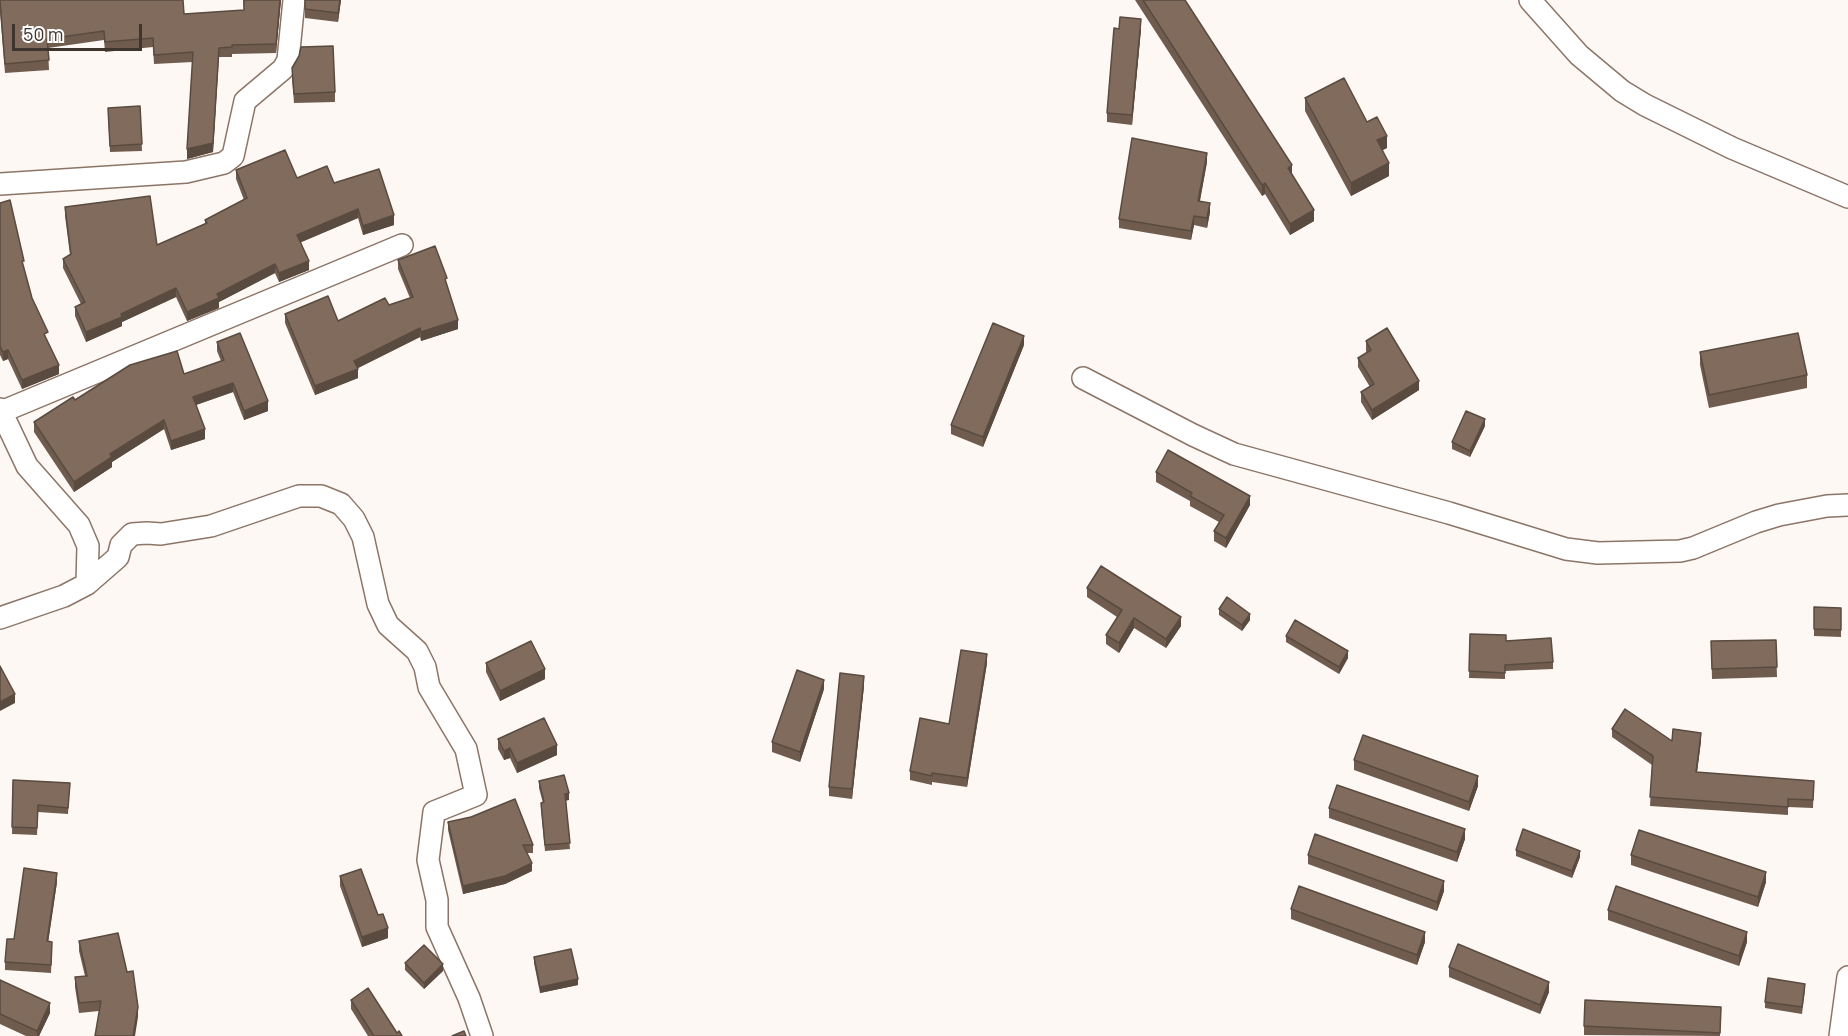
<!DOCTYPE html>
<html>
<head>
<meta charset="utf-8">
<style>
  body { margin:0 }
  #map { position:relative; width:1848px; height:1036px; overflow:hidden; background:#fdf8f4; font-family:Manrope,sans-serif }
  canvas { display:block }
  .scale { position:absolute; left:12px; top:24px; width:130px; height:27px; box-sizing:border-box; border:3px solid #3f352f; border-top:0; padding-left:8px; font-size:18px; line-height:21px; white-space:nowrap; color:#3f352f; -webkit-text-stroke:4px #fff; paint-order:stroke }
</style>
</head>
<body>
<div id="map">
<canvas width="1848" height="1036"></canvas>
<div class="scale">50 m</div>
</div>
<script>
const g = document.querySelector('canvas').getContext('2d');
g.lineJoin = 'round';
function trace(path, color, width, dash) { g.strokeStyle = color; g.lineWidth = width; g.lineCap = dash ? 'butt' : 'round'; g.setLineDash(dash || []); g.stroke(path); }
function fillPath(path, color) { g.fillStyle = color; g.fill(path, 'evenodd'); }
const street = new Path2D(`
  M1530,0L1579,55L1622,91L1645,105L1732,148L1848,197
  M0,184L186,172L224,163L233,156L245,101L283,69L288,60L294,0
  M1083,378L1193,435L1234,454L1449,513L1566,549L1598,553L1680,551L1693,548L1756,522L1779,515L1827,506L1848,505
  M0,409L27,466L79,525L88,546L87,584L64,596L0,618
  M1,412L402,245
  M87,584L118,557L121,545L132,534L147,533L161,534L211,526L299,496H321L341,504L354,519L363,537L378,604L388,625L417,651L425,667L429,687L466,749L476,795L434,812L428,860L437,900V927L469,998L482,1036
  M1840,1036L1848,977`);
trace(street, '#8c7567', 24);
trace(street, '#fff', 21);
fillPath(new Path2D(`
  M0,0L184,14L244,10L243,0H281L276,53L232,54V57H219L213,152L187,159L193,62L154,64L153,47L105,52L104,40L48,48L49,70L5,73L0,12Z
  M305,0H341L338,22L305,18Z
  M1135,0H1185L1314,221L1290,235L1265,194L1262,196Z
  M1119,29H1141L1132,125L1107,122V113Z
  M299,56L335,92V102L294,103L292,77Z
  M1305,98L1367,122L1387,148L1382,150L1389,176L1351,196L1305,111Z
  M140,106L142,151L110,152L108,114Z
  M1207,162L1200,201L1210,212L1207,228L1194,225L1191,240L1119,228V219Z
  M236,170L334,183L394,225L363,235L358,218L301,242L309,270L279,282L275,273L219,302V308L187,321L176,297L122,322V326L86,342L75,316V307L81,304L63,268V259L70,255L65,216V207L157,245L205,224V220L244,200L236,179Z
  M0,203L24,270L32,298L59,374L22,389L8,359L3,361L0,355Z
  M398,260L447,286L458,329L421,341L420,337L358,368V378L315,395L285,323V314L338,321L410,298L398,269Z
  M1366,341L1419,390L1372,420L1361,402V392L1370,387L1358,367V358L1367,353L1366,351Z
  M217,342L268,411L244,420L233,392L196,405L205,439L171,450L164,429L112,462V467L74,492L34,432V422L75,400L184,374L221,361L217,351Z
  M1024,345L983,447L951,434V425Z
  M1700,352L1807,375V388L1709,408L1700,365Z
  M1485,426L1470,457L1452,449V442Z
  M1156,472L1250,505L1226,548L1214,541V531L1219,522L1190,506V501L1156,482Z
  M1087,588L1181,626L1166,648L1134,628L1119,653L1106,644V635L1117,617L1087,597Z
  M1814,607L1841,608V637L1814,636Z
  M1219,609L1250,620L1242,631L1219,615Z
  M1470,634L1553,662V669L1505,671V679L1469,678Z
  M1286,636L1348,658L1339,674L1286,642Z
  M1776,640L1777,677L1712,679L1711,641Z
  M486,663L545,679L500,701L486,672Z
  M987,663L967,787L932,782V785L910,780V771L949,724Z
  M864,686L852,799L829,796V787Z
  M824,689L800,762L772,752V742Z
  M1612,729L1672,741H1701L1697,772L1814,781L1813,808L1788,807V815L1650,806L1652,765L1612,737Z
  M498,739L557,755L517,773L510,758L504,760L498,749Z
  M1354,760L1478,786L1469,811L1354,770Z
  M13,780L70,783L68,814L38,812L37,835L12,834Z
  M539,781L569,800H566L570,849L545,851L541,809V803H543L539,788Z
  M1329,808L1465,839L1457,862L1329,818Z
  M448,822L533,845V853H527L532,871L505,884L463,894L448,830Z
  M1516,850L1580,857L1572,878L1516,856Z
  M1308,855L1444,891L1437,911L1308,864Z
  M1631,855L1766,882L1758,907L1631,865Z
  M340,876L378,915L388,938L362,947L340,886Z
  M57,882L48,942L52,950L51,973L5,970V962L14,939Z
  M1291,909L1425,942L1417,965L1291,919Z
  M1608,910L1747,942L1739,966L1608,920Z
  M79,941L138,1017L99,1011L79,1013L75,987V977L85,976L79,951Z
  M534,957L578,985L540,993L534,963Z
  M405,963L443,971L424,989L405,970Z
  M1449,967L1549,992L1540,1014L1449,977Z
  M0,980L50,1013L39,1036H26L0,1024Z
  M1805,990L1802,1014L1765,1008V1002Z
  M351,1000L397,1033L402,1036H368L351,1009Z
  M1721,1007L1720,1036L1584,1035V1026Z`), '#6f5c4f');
fillPath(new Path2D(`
  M280,0H281L276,53V44Z
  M340,0H341L338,22V13Z
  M1141,19V29L1132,125V115Z
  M219,48L213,152L187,159V149Z
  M1387,136V148L1377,153V140Z
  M1207,153V162L1198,210V201Z
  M1389,163V176L1351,196V183Z
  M1292,165V176L1288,168Z
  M1265,183V194L1262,196V185Z
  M1210,203V212L1207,228V218Z
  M358,209V218L297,244V235Z
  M1314,210V221L1290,235V224Z
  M394,215V225L363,235V226Z
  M1194,216V225L1191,240V231Z
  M309,261V270L279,282V273Z
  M275,264V273L219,302V308L187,321V312L217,294Z
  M176,288V297L122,322V326L86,342V332L121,314Z
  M458,320V329L421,341V332Z
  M420,328V337L356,369H358V378L315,395V386L354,361Z
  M1024,336V345L983,447V437Z
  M8,350V359L3,361V352Z
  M59,365V374L22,389V380Z
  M1419,381V390L1372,420V410Z
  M233,383V392L193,406V397Z
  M268,401V411L244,420V411Z
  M1485,419V426L1470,457V451Z
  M164,420V429L112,462V467L74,492V482L110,454Z
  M205,429V439L171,450V441Z
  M1250,496V505L1226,548V538Z
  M1250,614V620L1242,631V625Z
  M1181,617V626L1166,648V639Z
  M1134,618V628L1119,653V643Z
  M1348,651V658L1339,674V667Z
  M987,654V663L967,787V778Z
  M545,669V679L500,701V691Z
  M864,676V686L852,799V789Z
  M824,680V689L800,762V752Z
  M15,694V703L0,711V702Z
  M1701,733V741L1696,780V772Z
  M557,745V755L517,773V763Z
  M510,748V758L504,760V751Z
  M1478,776V786L1469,811V802Z
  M569,793V800L565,801V794Z
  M1465,829V839L1457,862V852Z
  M1580,851V857L1572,878V871Z
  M532,863V871L505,884L463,894V886Z
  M1766,872V882L1758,907V897Z
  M57,873V882L47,950V941Z
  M1444,881V891L1437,911V902Z
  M388,928V938L362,947V937Z
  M1425,932V942L1417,965V955Z
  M1747,932V942L1739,966V956Z
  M443,964V971L424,989V983Z
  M578,979V985L540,993V987Z
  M1549,982V992L1540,1014V1005Z
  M50,1003V1013L39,1036H37V1031Z
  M138,1007V1017L135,1036H133Z`), '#5a4b40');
const building = new Path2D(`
  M0,0H183L184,14L244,10V0H280L276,44L232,45V47L219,48L213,143L187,149L193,52L154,55L153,38L105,42L104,31L47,39L49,60L5,64Z
  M305,0H340L338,13L305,9Z
  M1143,0H1185L1292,165L1288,168L1314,210L1290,224L1265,183L1262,185Z
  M1120,17L1141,19L1132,115L1107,113L1114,28L1119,29Z
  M333,46L335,92L294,94L292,68L299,56L301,47Z
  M1344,78L1367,122L1377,117L1387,136L1377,140L1389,163L1351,183L1305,98Z
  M140,106L142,144L110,146L108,108Z
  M1132,138L1207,153L1198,201L1210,203L1207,218L1194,216L1191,231L1119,219Z
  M285,150L297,178L327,166L334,183L379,169L394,215L363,226L358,209L297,235L309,261L279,273L275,264L217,294L219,298L187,312L176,288L121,314L122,317L86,332L75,307L85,302L63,259L71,254L65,207L150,196L157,245L207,223L205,220L247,198L236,170Z
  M10,200L24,261H22L32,298L48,332L44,334L59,365L22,380L8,350L3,352L0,346V203Z
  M435,246L447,278L445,279L458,320L421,332L420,328L354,361L358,369L315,386L285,314L328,296L338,321L385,298L389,305L413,297L398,260Z
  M993,323L1024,336L983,437L951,425Z
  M1387,328L1419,381L1372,410L1361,392L1374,384L1358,358L1371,350L1366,341Z
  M240,333L268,401L244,411L233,383L193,397L205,429L171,441L164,420L110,454L112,457L74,482L34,422L73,397L75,400L130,365L177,351L184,374L224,360L217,342Z
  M1798,333L1807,375L1709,395L1700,352Z
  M1466,411L1485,419L1470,451L1452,442Z
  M1168,450L1250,496L1226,538L1214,531L1224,515L1190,496L1192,493L1156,472Z
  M1101,566L1181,617L1166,639L1134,618L1119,643L1106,635L1122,610L1087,588Z
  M1227,597L1250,614L1242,625L1219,609Z
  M1814,607L1841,608V630L1814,629Z
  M1295,620L1348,651L1339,667L1286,636Z
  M1470,634L1506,635V641L1551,638L1553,662L1505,665V673L1469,671Z
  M1776,640L1777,667L1712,669L1711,641Z
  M531,641L545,669L500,691L486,663Z
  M961,650L987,654L967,778L932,773V776L910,771L920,718L949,724Z
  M0,666L15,694L0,702Z
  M797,670L824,680L800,752L772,742Z
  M840,673L864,676L852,789L829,787Z
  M1625,709L1672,741L1673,729L1701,733L1696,772L1814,781L1813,800L1788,799V807L1650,797L1653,756L1612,729Z
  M544,718L557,745L517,763L510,748L504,751L498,739Z
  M1363,735L1478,776L1469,802L1354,760Z
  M564,775L569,793L565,794L570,843L545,845L541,803L544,802L539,781Z
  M13,780L70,783L68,808L38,805L37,828L12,827Z
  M1337,785L1465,829L1457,852L1329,808Z
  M515,799L533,845H523L532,863L505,876L463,886L448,822L471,817Z
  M1523,829L1580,851L1572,871L1516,850Z
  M1639,830L1766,872L1758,897L1631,855Z
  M1315,834L1444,881L1437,902L1308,855Z
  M24,868L57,873L47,941L52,942L51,965L5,962L7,939H14Z
  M361,869L378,915L383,914L388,928L362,937L340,876Z
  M1299,886L1425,932L1417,955L1291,909Z
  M1616,886L1747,932L1739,956L1608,910Z
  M118,933L127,972L133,971L138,1007L133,1036H95L101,1001L79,1003L75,977L87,976L79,941Z
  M1458,944L1549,982L1540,1005L1449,967Z
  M424,945L443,964L424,983L405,963Z
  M571,949L578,979L540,987L534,957Z
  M1768,978L1805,984L1802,1007L1765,1002Z
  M0,980L50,1003L37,1031L0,1014Z
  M368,988L397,1033L399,1031L402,1036H374L351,1000Z
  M1585,1000L1721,1007L1720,1033L1584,1026Z
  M464,1031L466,1036H452Z`);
fillPath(building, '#816b5c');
trace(building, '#5a4b40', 1.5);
</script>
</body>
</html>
